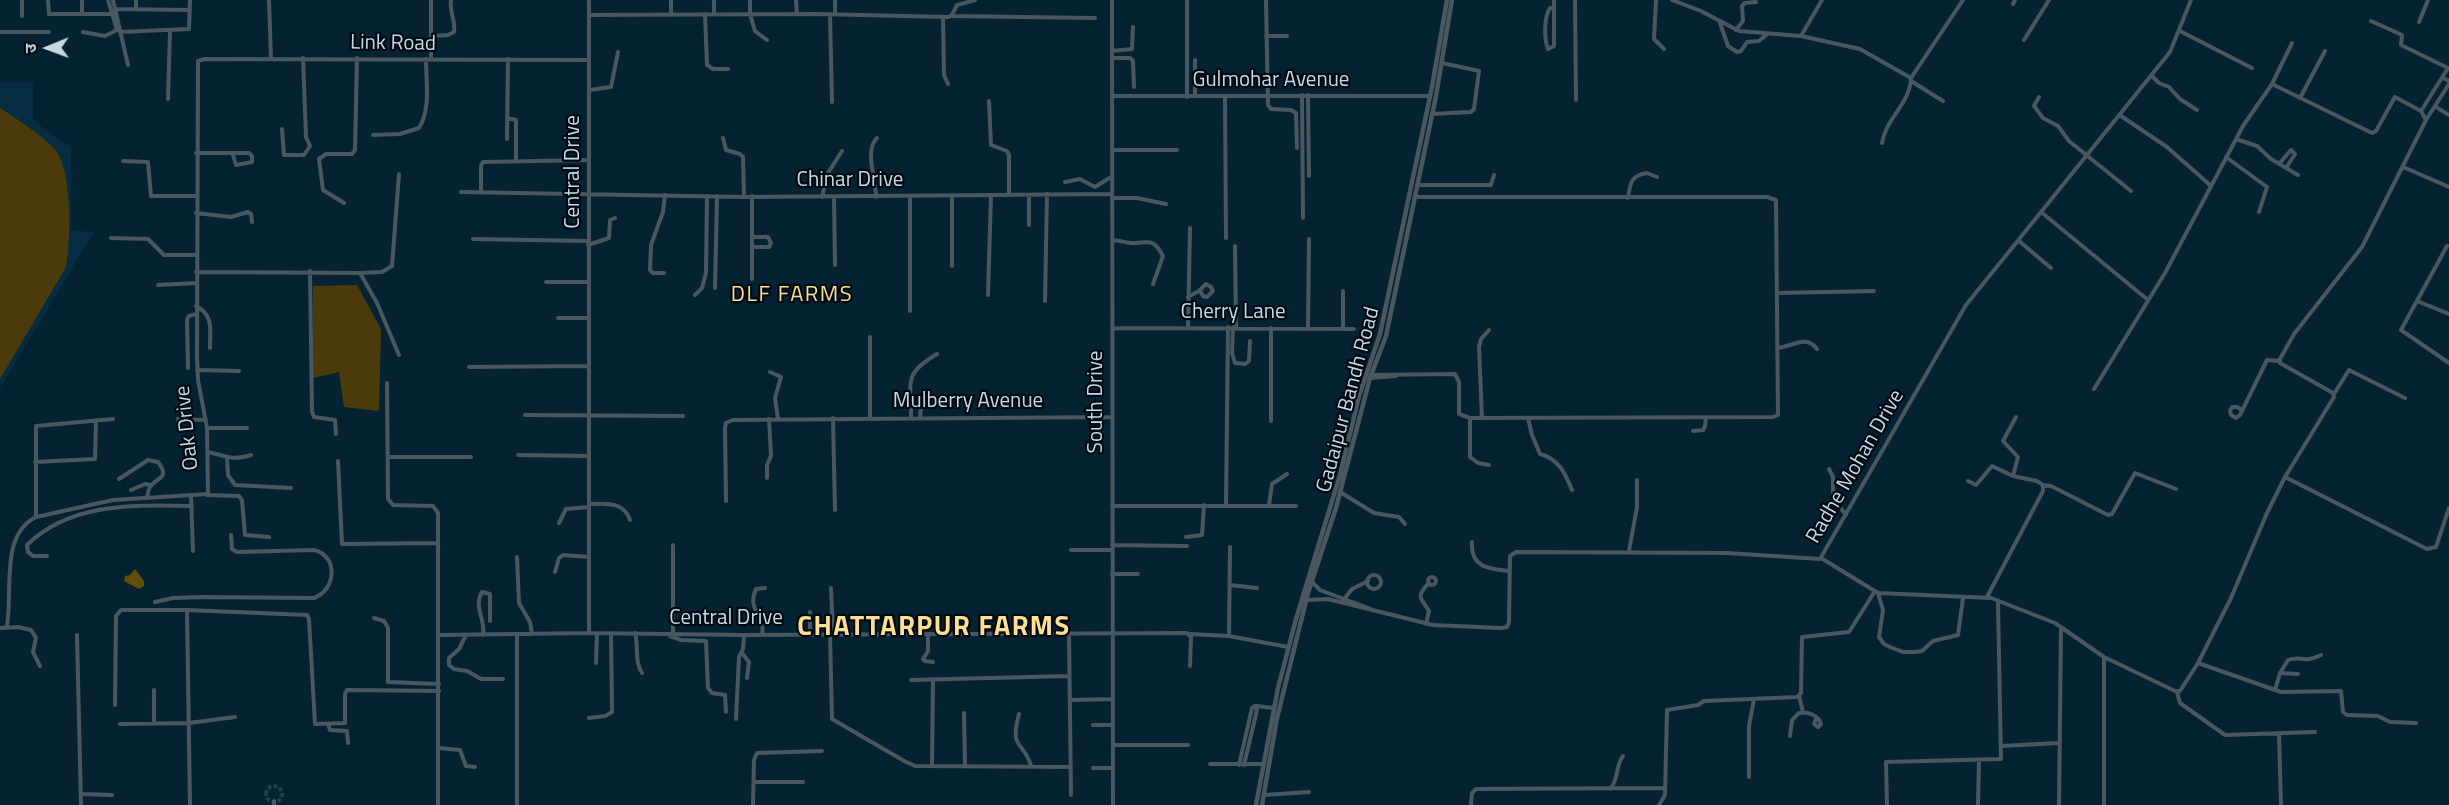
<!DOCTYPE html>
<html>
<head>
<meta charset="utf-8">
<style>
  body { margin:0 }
  #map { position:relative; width:2449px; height:805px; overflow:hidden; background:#052232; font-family:"Titillium Web","Noto Sans Devanagari",sans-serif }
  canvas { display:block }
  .north { position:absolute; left:18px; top:18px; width:60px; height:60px; -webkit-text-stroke:4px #020a11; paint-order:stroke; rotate:269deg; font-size:16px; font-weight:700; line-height:24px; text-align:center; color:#c8d8e3 }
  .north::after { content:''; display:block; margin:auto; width:21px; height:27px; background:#c8d8e3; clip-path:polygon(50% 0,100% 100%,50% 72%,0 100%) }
</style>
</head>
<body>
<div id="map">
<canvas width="2449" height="805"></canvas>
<div class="north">उ</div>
</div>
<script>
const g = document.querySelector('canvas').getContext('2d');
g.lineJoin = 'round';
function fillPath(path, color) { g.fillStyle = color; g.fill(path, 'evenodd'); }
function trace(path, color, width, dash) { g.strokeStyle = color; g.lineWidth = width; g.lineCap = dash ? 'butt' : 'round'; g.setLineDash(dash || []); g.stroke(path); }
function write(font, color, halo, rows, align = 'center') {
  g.font = font + ' "Titillium Web",sans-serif'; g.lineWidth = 4.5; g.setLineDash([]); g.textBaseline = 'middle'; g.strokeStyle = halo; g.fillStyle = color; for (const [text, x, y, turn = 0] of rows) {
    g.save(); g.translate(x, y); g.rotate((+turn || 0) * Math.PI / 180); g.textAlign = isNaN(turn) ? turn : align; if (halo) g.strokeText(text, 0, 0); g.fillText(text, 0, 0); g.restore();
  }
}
fillPath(new Path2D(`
  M0,82H33V120L71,147V230L94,232L0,388Z`), '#052c40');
fillPath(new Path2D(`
  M0,108C15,118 49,139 58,154C72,177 71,241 66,267L0,379Z
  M357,285L381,329L379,411L344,407L339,372L313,378V286Z`), '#4b3b0b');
fillPath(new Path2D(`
  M135,569L144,581V586L139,589L124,581L125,576L130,575Z`), '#634d08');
trace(new Path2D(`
  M266 794a8 8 0 1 1 16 0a8 8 0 1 1-16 0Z`), '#223d4d', 4, [4, 2]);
trace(new Path2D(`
  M48,0L49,14H116
  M82,0V14
  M108,0L117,30
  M113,0L128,65
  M136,0V9
  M269,0L271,59
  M714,0V14
  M750,0V14L755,31L767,40
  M796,0L797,14
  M1112,0L1113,805
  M1266,0L1268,105L1271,109L1291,110L1296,113L1297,148
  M1575,0L1576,100
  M1656,0L1654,39L1664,49
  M1672,0L1701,11L1739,31L1801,36L1860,49L1911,78L1963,0
  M2013,4L2015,0
  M1554,8H1550C1544,16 1544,40 1548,49L1554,46V0
  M115,9L190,10
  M671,14V0
  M705,14L707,65L713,69H728
  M830,14L832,102
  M835,14V0
  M589,15L817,14L948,17L952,15L957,5L975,0
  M22,16V0
  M952,16L1095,18
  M943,17L944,75L948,84
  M2371,21L2402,35L2401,45L2448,68L2421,111L2426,120
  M2419,22L2428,0
  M1720,23L1728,46L1737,52L1741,51L1747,42L1759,41L1766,35
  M1736,30L1743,21L1742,6L1745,3L1756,2
  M2180,31L2252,68
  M0,32H49
  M83,32L105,36L117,30
  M120,32L189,29L190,0
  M431,36L448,35L454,32C456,20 449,12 451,0
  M1266,36H1287
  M1801,36L1822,0
  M2024,40L2049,0
  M1112,51L1132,49L1133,27
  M1112,58H1130L1133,61L1134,87
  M431,59V0
  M2152,76L2159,83L2169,87L2180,99L2197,110
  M2443,78L2449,81
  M1911,81L1943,101
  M2272,84L2292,43
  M589,90L611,87L618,52
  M1302,95L1303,218
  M1308,95L1309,176
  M1112,96H1430
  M1195,96V60
  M1225,96L1226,238
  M1187,97V0
  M2039,97L2034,106L2043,118L2058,126L2069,141L2131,191
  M2300,98L2325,51
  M168,99L170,31
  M989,101L991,145L1007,151L1009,155V195
  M2436,107L2449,115
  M1432,114L1471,112L1474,109L1479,71L1442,63
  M2121,116L2167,147L2210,185
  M507,118L516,120V161
  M282,129L284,155H304L310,146L306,137L303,58
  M373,135L400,134L419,128C431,109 426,81 426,59
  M723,138L726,150L740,154L743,157L744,197
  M507,139L508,59
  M2236,139L2257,146L2271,159L2298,175
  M1882,143C1886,118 1910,104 1911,78
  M1112,150H1177
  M196,153H249L252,156V162L236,165L233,155
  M2226,157L2267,187L2259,212
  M123,161L148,162L151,196H196
  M2279,164L2291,150L2295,154L2286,168
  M2403,167L2449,187
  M1065,182L1080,179L1095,187L1111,177
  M1417,185H1491L1494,175
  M461,192L744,197L1112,194
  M481,192V166L483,162L589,160
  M1029,195V225
  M822,197L828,173L842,151
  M834,197L835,265
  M876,197C876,179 864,150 877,138
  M1112,198H1137L1166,204
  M1628,198C1630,184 1631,175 1647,173L1657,177
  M344,203L323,190L319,159L326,154H352L355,150L357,58
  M2041,212L2148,300
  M196,213L231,217L248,212L251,214L252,222
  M752,237H768L771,243L769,247H752
  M111,238L148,239L164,255H196
  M473,239L588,241
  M1112,240C1120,240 1129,244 1136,243C1152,241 1155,241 1163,256L1153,284
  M2019,241L2051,268
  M588,245L609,238L610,220L615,218
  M1235,246L1236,327
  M2447,246L2401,330L2449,363
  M952,266V196
  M310,271L312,412L314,417L335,420L336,434
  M196,272L360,273L377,303L399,355
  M361,273L382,272L392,266L399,174
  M664,273H653L650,270L651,245L663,212L665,195
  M752,279V196
  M546,282H589
  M158,285L196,283
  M715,288L717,196
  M1343,291V329
  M1777,293L1874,291
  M695,295L702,288L706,273L707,196
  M988,295L991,195
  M1188,297L1199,291L1206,284L1211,287L1213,291L1207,297L1203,296L1200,291
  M1045,301L1047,194
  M2417,301L2449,314
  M196,306C214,315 210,330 210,348
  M910,311V196
  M558,318H589
  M1233,327L1232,353L1235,363L1245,364L1249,361L1250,341
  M1112,328L1354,329
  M1188,328L1190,228
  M1308,328L1309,239
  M870,337V417
  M1777,348C1792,347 1806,334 1817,349
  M469,367L589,366
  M188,368L187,319L189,316L196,314
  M197,370L239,371
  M770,372L781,377L775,398L778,419
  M1371,375L1455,374L1459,382V414L1470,418L1773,417L1778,415L1776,200L1767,197H1415
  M1370,378L1396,376
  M387,383L388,499L393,505L433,506L438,513V805
  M2094,389L2165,273L2243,126L2272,84L2372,133L2376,131L2395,97L2421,111
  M2334,394L2349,370L2405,398
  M2242,410L2237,407H2232L2230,411L2231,415L2236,418L2240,415L2267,360L2279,361
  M525,415L683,416
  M911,417C911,381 903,374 937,354
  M920,417L922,399L935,396
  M833,418L835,510
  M1470,418V457L1478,463L1489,465
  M1482,418L1479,347L1481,339L1489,330
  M1528,418L1532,435L1540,454C1559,459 1565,473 1572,490
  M178,419L206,420
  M1271,421V328
  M207,428H247
  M1693,431L1703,430L1705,426L1706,418
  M208,452C227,456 231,461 251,455
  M518,455L589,456
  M388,457H471
  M227,459L228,475L235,485L291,488
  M338,461L342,544L438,543
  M35,462L95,459L96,421
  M1829,469L1833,477V498L1846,515
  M2013,476L2018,457L2003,441L2016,417
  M2285,477L2427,549L2436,547L2449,508
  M767,478V465L771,456L769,419
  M119,479L148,460L158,462C171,479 156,477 150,487C148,490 148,494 147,497
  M1968,481L1976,485L1992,466L2013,476L2037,481L2043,485V491L1987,597
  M2043,485L2051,486L2108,515L2112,514L2135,473L2176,489
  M131,490L145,484L151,485
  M1340,492L1374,513L1399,517L1405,524
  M207,495L239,496L242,500L245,535L269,537
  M191,496L193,551
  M726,501L725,428L726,423L733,420L1111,417
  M589,504C606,504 624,501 630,520
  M1226,505L1228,327
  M1269,505L1272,484L1287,474
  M1112,506H1296
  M36,517V426L113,419
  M559,523L566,509L589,507
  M1186,537L1202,535L1204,505
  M1472,542C1470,568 1490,569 1509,571
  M1112,545L1187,546
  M1071,550H1112
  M1629,551L1637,507V480
  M47,556H33L28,552L27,545C71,502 135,505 192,506
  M517,557L519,603L530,622L532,634
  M1821,558L1878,593L1991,598L2055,623L2104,657L2175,691H2180L2198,663L2231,598L2267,513L2285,477L2334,397L2333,393L2280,363V359L2294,334L2362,247L2426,120L2449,84
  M555,572L559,558L563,555L589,557
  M1112,574H1138
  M1367 582a7 7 0 1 1 14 0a7 7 0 1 1-14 0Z
  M1428 581a4 4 0 1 1 8 0a4 4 0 1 1-8 0Z
  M1312,582L1320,590L1371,609
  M1230,585L1257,588
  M831,588L833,634
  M1878,593L1883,610L1879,637L1884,644L1890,647L1903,652H1915L1922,651L1933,641L1958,635L1963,598
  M1345,598L1352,589L1368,581
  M1306,600L1328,599L1433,625L1501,628L1507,627L1509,622L1510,556L1516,552L1727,553L1820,559L1966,305L2170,52L2191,0
  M155,602L173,598L202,597L314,598C336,590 339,556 314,550L237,552L232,549L231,535
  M187,610L190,805
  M810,612V634
  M374,618L384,621L388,628V682L439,684
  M1426,624L1429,611C1421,598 1415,597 1429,583
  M7,626C13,588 0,535 36,517L113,500L208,494L207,428L198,380L197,357L198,61L204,59L589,60
  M0,628L18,627L31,630L36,638L33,652L40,666
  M589,633V0
  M635,633C639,647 634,661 642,673
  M1069,633L1071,795
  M517,634V805
  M673,634V545
  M830,634L832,719L906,762L915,766L1071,767
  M928,634V651L923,659L925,661L933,662
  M1190,634L1229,636L1288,647
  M77,635L81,805
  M439,635L589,633L744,635L1187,633L1191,637L1190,666
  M466,635L459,649L449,658V665L454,669L467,671L481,679H503
  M483,635C486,620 473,607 482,592L490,594V621
  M762,635C766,617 746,609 756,589L765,588
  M670,636L681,640L706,641L708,688L712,693L725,695L726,712
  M1229,636L1230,547
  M742,653L749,662L747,678
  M596,663L597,633
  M2198,663L2281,692L2341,691L2343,712L2347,715L2378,716L2390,722L2416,723
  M2280,673L2298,674
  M911,680L1069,676
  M154,690V723
  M2275,690L2280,673L2288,660C2301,655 2303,664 2321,655
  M2177,692L2180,703L2225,735L2315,732
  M1799,696L1803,712
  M1070,700L1113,699
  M115,705L116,616L121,610H187L307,615L309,619L315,724L345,723V694L347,690L439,691
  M1256,706L1274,708
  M964,713L965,766
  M1019,714C1009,751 1024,740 1031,766
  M589,718L605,716L612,712L611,633
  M736,719L739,657L743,649L744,635
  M1816,719L1814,724L1818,727
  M120,724L189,723L235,717
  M328,724L330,730L347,731L348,743
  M1093,725H1113
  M2279,733L2281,805
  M1790,736L1792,720L1799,713C1808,711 1819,716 1821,724L1818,727
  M1113,745H1188
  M2001,746L2059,743
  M438,748L460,750L466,766L475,767
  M1210,764H1263
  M932,765L933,679
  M1239,765L1252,708L1255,706L1257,710L1244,765
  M1093,768H1113
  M1749,777V726L1754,699
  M754,782H803
  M1610,789C1619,780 1615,766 1623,756
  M81,794L112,795
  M1264,795L1309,792
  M274,805V801
  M753,805L754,760L757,753L822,751
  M1471,805L1472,793L1476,789L1665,788
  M1659,805L1665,795L1667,710L1698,705L1704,701L1797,697L1801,693L1802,637L1849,632L1875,591
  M1887,805L1886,762L2001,759L1998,602
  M1978,805L1979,760
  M2059,805L2061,627
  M2104,805V657`), '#4a575f', 4);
trace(new Path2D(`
  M1256,805L1278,688L1296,619L1340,475L1359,396L1380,334L1432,87L1447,0
  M1262,805L1277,718L1308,593L1336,508L1370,378L1386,336L1436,96L1452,0`), '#4a575f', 4.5);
write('21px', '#c8d8e3', '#020a11', [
  ["Link Road",393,44,1],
  ["Gulmohar Avenue",1271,81],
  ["Central Drive",574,172,-90],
  ["Chinar Drive",850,181],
  ["Cherry Lane",1233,313],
  ["Gadaipur Bandh Road",1349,400,-75],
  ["Mulberry Avenue",968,402],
  ["South Drive",1097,402,-90],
  ["Oak Drive",188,428,-96],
  ["Radhe Mohan Drive",1856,467,-60],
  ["Central Drive",726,619]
]);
g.letterSpacing = '1.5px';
write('22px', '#fddf93', '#020a11', [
  ["DLF FARMS",792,296]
]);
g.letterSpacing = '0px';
g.letterSpacing = '1.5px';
write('bold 27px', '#fddf93', '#020a11', [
  ["CHATTARPUR FARMS",934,628]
]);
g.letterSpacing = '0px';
</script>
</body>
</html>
